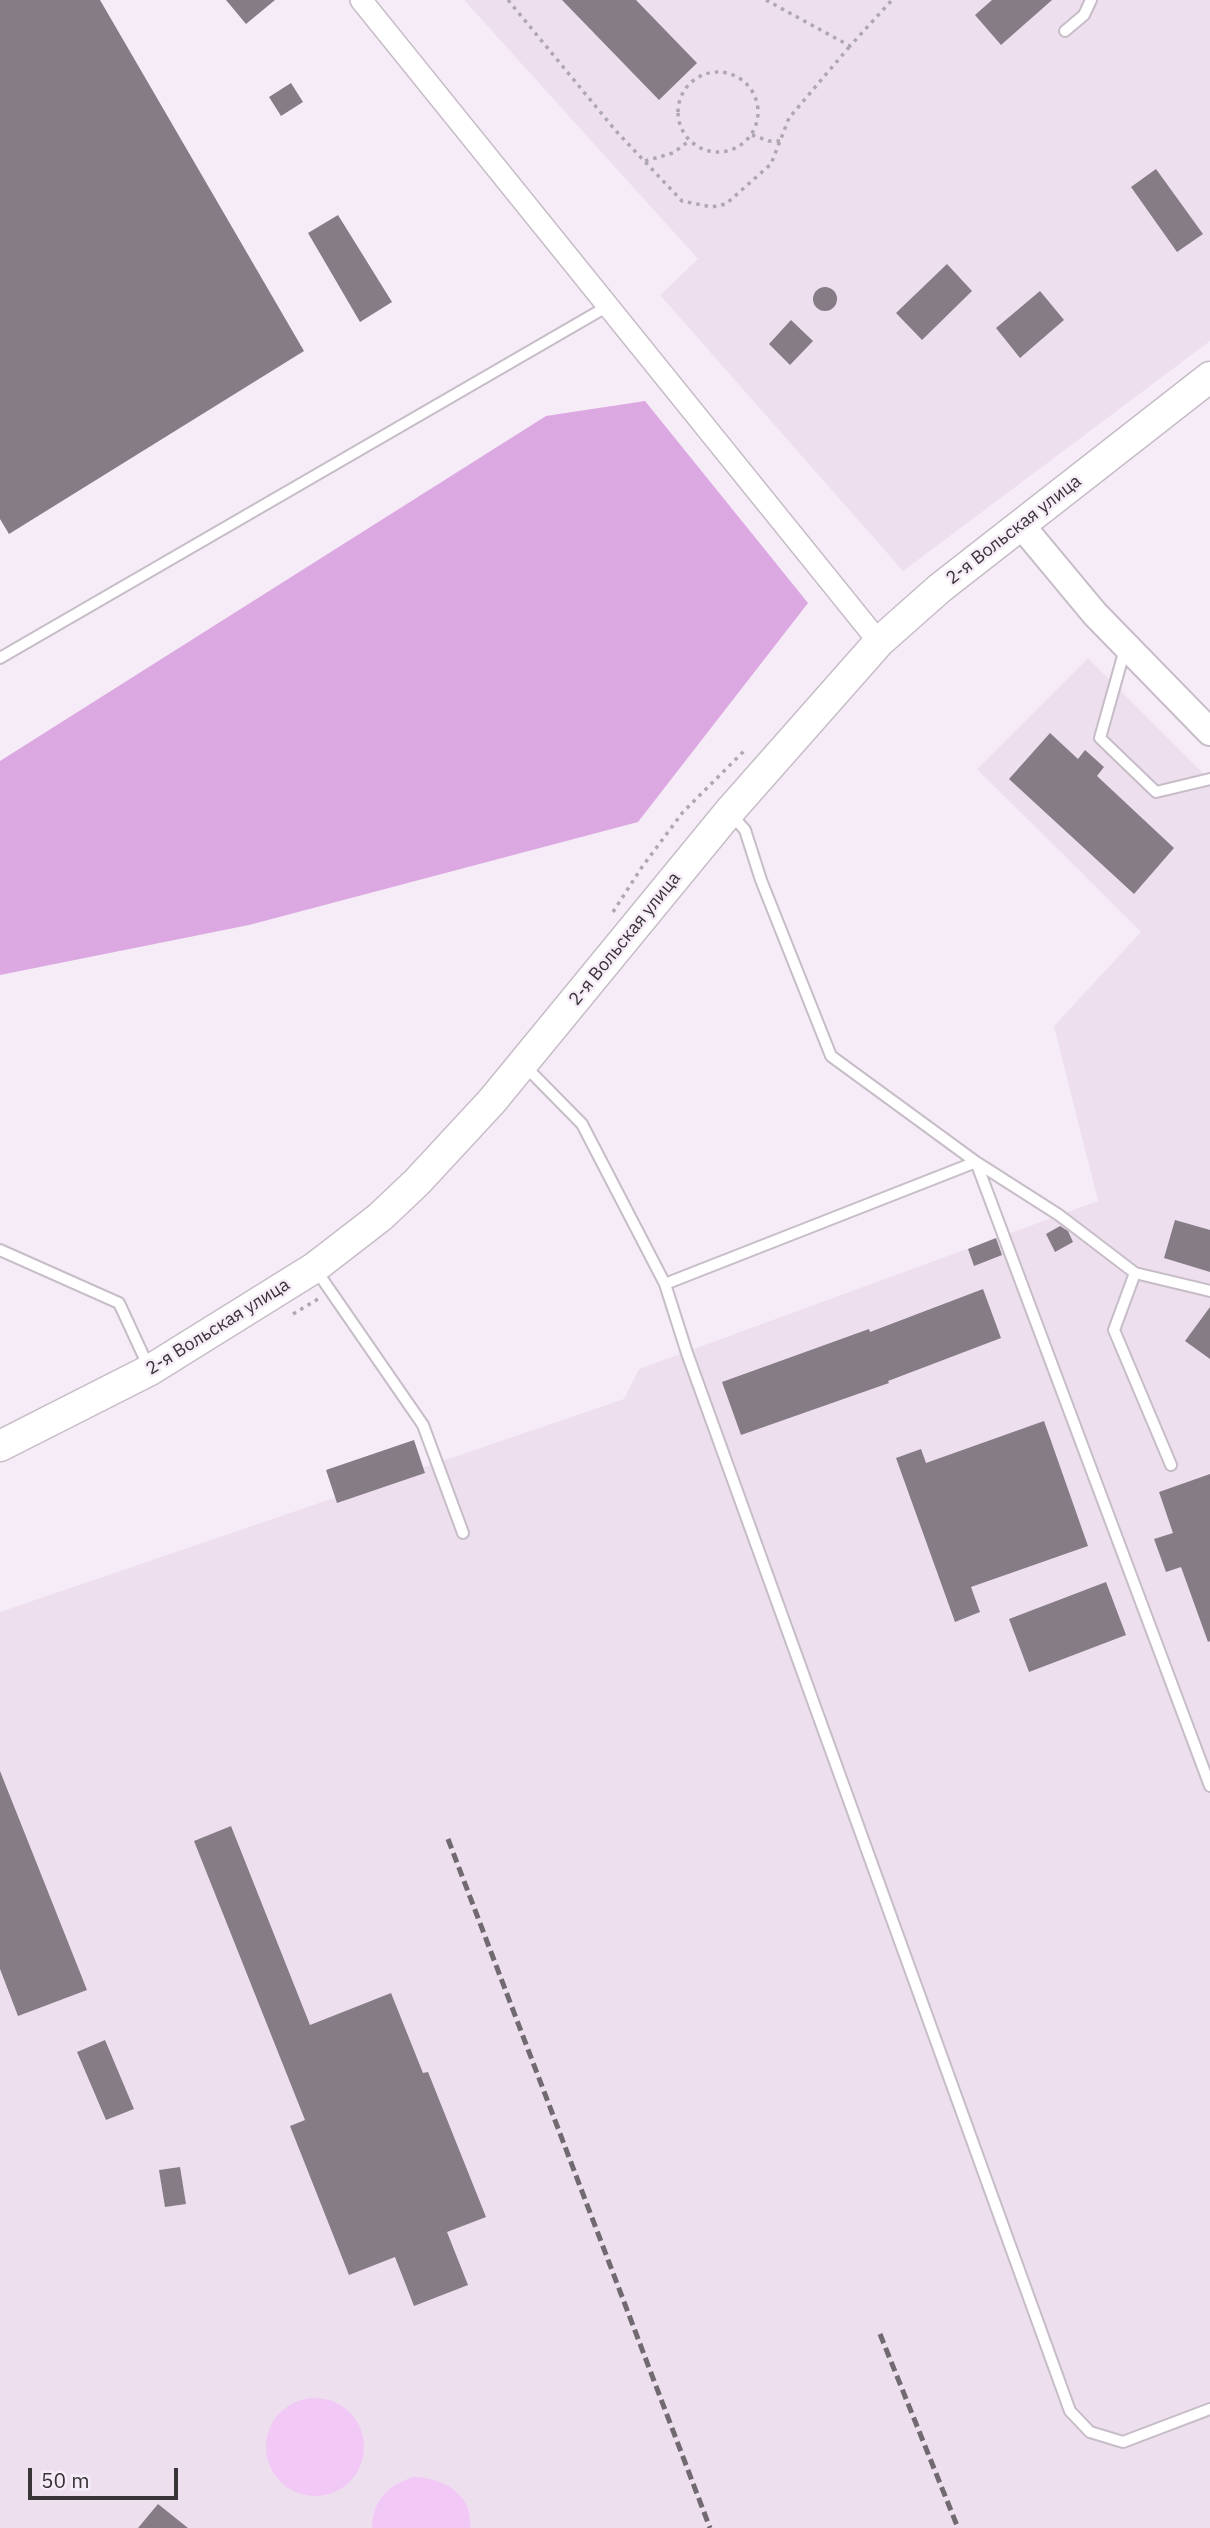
<!DOCTYPE html>
<html>
<head>
<meta charset="utf-8">
<style>
  body { margin:0 }
  #map { position:relative; width:1210px; height:2528px; overflow:hidden; background:#f6ecf7; font-family:"IBM Plex Sans",sans-serif }
  canvas { display:block }
  .scale { position:absolute; left:28px; top:2468px; width:150px; height:32px; box-sizing:border-box; border:4px solid #383438; border-top:0; padding-left:9px; font-size:21px; line-height:24px; white-space:nowrap; color:#383438; -webkit-text-stroke:5px #f6ecf7; paint-order:stroke }
</style>
</head>
<body>
<div id="map">
<canvas width="1210" height="2528"></canvas>
<div class="scale">50 m</div>
</div>
<script>
const g = document.querySelector('canvas').getContext('2d');
g.lineJoin = 'round';
function fillPath(path, color) { g.fillStyle = color; g.fill(path, 'evenodd'); }
function trace(path, color, width, dash) { g.strokeStyle = color; g.lineWidth = width; g.lineCap = dash ? 'butt' : 'round'; g.setLineDash(dash || []); g.stroke(path); }
function write(font, color, halo, rows, align = 'center') {
  g.font = font + ' "IBM Plex Sans",sans-serif'; g.lineWidth = 5; g.setLineDash([]); g.textBaseline = 'middle'; g.strokeStyle = halo; g.fillStyle = color; for (const [text, x, y, turn = 0] of rows) {
    g.save(); g.translate(x, y); g.rotate((+turn || 0) * Math.PI / 180); g.textAlign = isNaN(turn) ? turn : align; if (halo) g.strokeText(text, 0, 0); g.fillText(text, 0, 0); g.restore();
  }
}
fillPath(new Path2D(`
  M464,0H1210V341L903,571L660,295L698,259Z
  M1088,658L1210,780V2528H0V1612L624,1399L639,1369L1098,1201L1054,1026L1141,932L977,769Z`), '#eedfef');
fillPath(new Path2D(`
  M645,401L808,603L638,822L249,925L0,975V761L546,416Z`), '#dba8e1');
fillPath(new Path2D(`
  M266 2447a49 49 0 1 1 98 0a49 49 0 1 1-98 0Z
  M413,2477C443,2478 473,2493 470,2528H372C373,2500 387,2486 413,2477Z`), '#f2c8f6');
fillPath(new Path2D(`
  M0,0H100L304,351L9,534L0,519Z
  M226,0H275L246,24Z
  M562,0H636L697,63L659,100Z
  M992,0H1052L1001,45L975,15Z
  M291,83L303,102L281,116L269,97Z
  M1156,169L1203,234L1177,252L1131,187Z
  M338,215L392,302L360,322L308,233Z
  M947,264L972,291L922,340L896,313Z
  M813 299a12 12 0 1 1 24 0a12 12 0 1 1-24 0Z
  M1040,291L1064,320L1020,358L996,328Z
  M791,320L813,341L790,365L769,344Z
  M1050,733L1078,759L1085,750L1104,767L1097,776L1174,848L1134,894L1009,779Z
  M1175,1220L1210,1230V1272L1164,1258Z
  M1060,1226L1068,1231L1073,1242L1055,1252L1046,1234Z
  M996,1238L1002,1255L974,1266L968,1249Z
  M983,1289L1001,1338L888,1381L889,1383L741,1435L722,1382L869,1329L870,1332Z
  M1210,1307V1359L1185,1341Z
  M1044,1421L1088,1546L971,1587L980,1612L955,1622L896,1458L921,1449L926,1463Z
  M414,1440L425,1473L337,1503L326,1470Z
  M1210,1474V1641L1208,1642L1181,1567L1166,1572L1154,1539L1173,1533L1159,1492Z
  M1106,1582L1126,1635L1029,1672L1009,1619Z
  M0,1771L87,1990L18,2016L0,1969Z
  M231,1826L310,2025L391,1993L423,2073L428,2072L486,2217L447,2232L468,2285L414,2306L395,2257L349,2275L290,2126L305,2120L194,1841Z
  M105,2040L134,2109L106,2120L77,2052Z
  M180,2167L186,2204L165,2207L159,2170Z
  M158,2504L188,2528H138Z`), '#857c86');
const service = new Path2D(`
  M1065,31L1084,15L1091,0
  M1125,649L1100,738L1156,792L1210,779
  M0,658L608,306
  M730,813L745,830L761,880L831,1056L976,1162L1210,1786
  M523,1064L582,1124L665,1284L687,1353L1070,2411L1090,2432L1123,2442L1210,2409
  M0,1250L119,1303L150,1370
  M316,1270L423,1425L463,1533
  M1135,1273L1114,1330L1171,1465
  M665,1284L976,1162L1059,1215L1135,1273L1210,1291`);
const minor = new Path2D(`
  M361,0L879,642`);
const tertiary = new Path2D(`
  M1021,525L1095,614L1210,732`);
const secondary = new Path2D(`
  M0,1446L150,1370L314,1268L380,1217L417,1182L492,1101L729,812L879,642L940,588L1210,377`);
trace(service, '#c7bdc8', 14);
trace(minor, '#c7bdc8', 24);
trace(tertiary, '#c7bdc8', 30);
trace(secondary, '#c7bdc8', 33);
trace(new Path2D(`
  M508,0L616,131L682,201L712,207L726,204L771,164L789,118L850,46
  M766,0L850,46L892,0
  M678 112a40 40 0 1 1 80 0a40 40 0 1 1-80 0Z
  M752,135L769,141H780
  M645,161L673,153L689,141
  M613,912L642,867L683,812L744,751
  M293,1314L318,1299`), '#afa7af', 3.5, [3.5, 5]);
trace(service, '#fff', 10);
trace(minor, '#fff', 21);
trace(tertiary, '#fff', 26);
trace(secondary, '#fff', 30);
trace(new Path2D(`
  M448,1839L710,2528
  M880,2334L958,2528`), '#716b71', 5, [10, 5]);
write('18px', '#383438', '#f6ecf7', [
  ["2-я Вольская улица",1014,530,-38],
  ["2-я Вольская улица",625,939,-51],
  ["2-я Вольская улица",218,1327,-32]
]);
</script>
</body>
</html>
